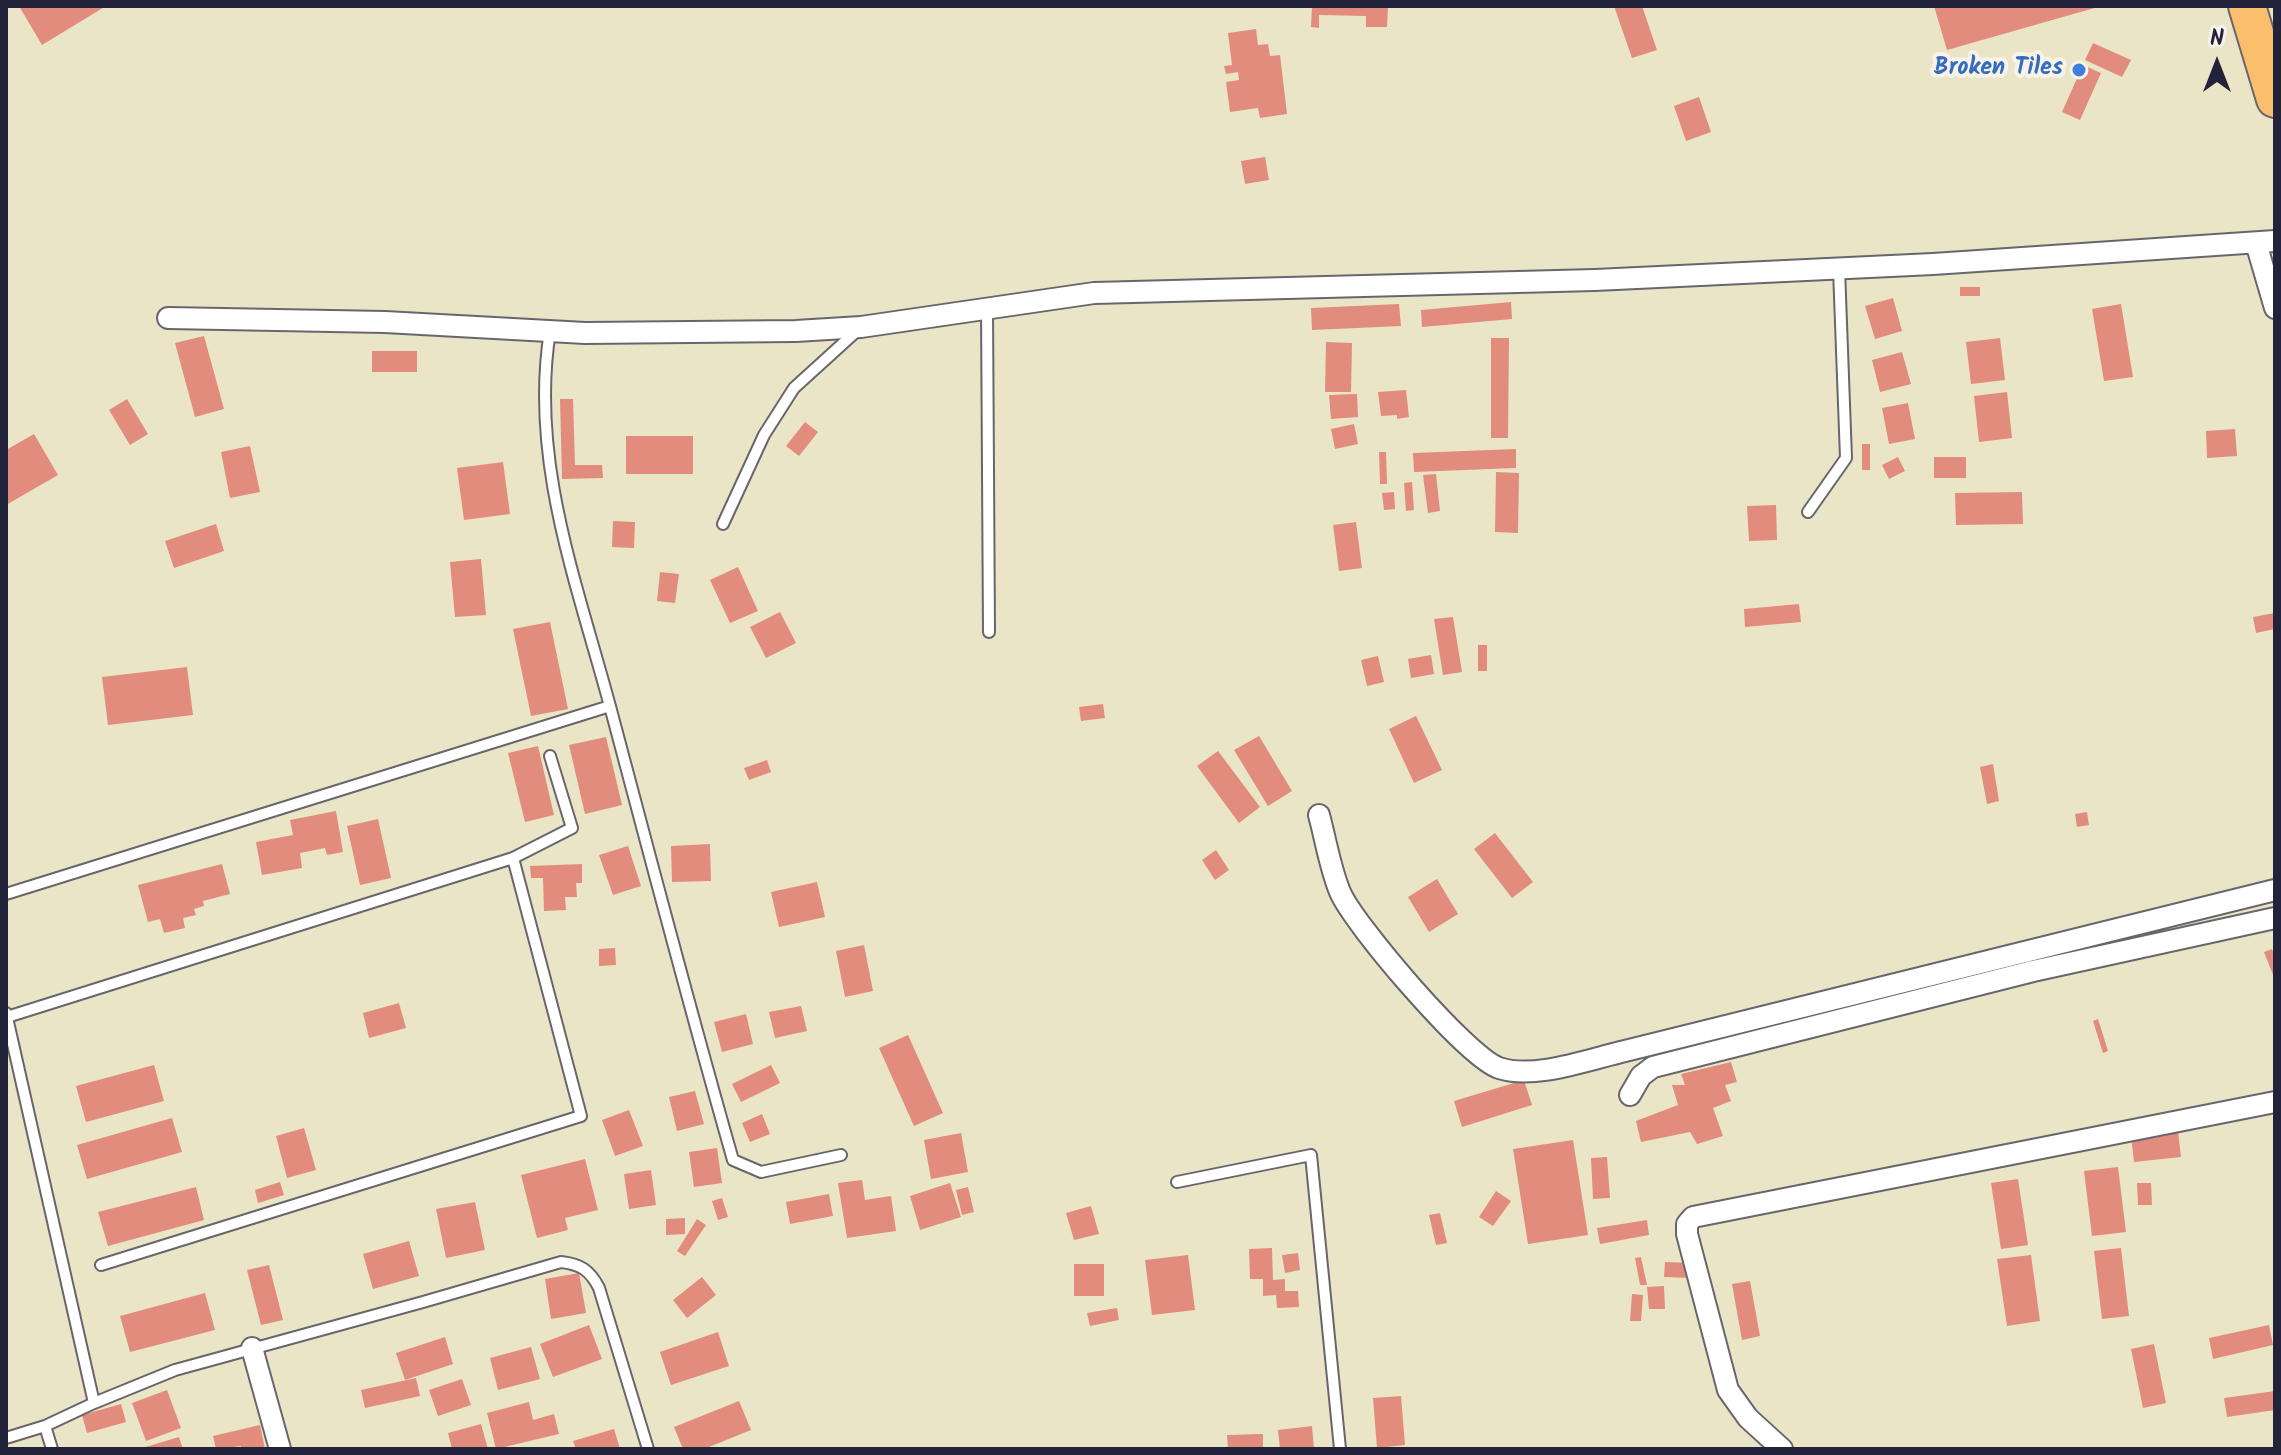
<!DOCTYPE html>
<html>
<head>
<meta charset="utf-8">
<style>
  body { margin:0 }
  #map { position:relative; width:2281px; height:1455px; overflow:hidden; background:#ebe5c7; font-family:Kalam,sans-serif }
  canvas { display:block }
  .frame { position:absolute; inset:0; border:8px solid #22223b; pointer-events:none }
  .north { position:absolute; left:2177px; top:24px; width:80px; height:80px; -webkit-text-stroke:6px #f7f3e8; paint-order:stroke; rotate:0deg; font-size:22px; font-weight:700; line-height:32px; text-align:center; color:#22223b }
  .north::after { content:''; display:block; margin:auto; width:28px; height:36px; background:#22223b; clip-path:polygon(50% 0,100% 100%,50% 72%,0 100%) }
</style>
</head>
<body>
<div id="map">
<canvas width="2281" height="1455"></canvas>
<div class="frame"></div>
<div class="north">N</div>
</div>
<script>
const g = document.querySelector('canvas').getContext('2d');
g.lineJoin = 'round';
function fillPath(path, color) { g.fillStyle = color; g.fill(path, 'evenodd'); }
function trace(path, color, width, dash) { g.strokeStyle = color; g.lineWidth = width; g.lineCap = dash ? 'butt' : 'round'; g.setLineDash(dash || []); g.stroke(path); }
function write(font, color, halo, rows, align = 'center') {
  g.font = font + ' Kalam,sans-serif'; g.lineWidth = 8; g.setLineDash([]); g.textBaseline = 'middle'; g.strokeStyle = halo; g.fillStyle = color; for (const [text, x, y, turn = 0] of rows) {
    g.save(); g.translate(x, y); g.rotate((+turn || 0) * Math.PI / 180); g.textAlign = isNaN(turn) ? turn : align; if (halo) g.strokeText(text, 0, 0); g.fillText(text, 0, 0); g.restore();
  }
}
fillPath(new Path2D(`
  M19,6H106L42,45Z
  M1312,6H1388L1387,27H1366V16L1319,15V28L1311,27Z
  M1614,6H1642L1657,50L1632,58Z
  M1934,6H2098V7L1947,50Z
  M1256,29L1258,45L1268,44L1270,56L1280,55L1287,114L1260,118L1258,108L1230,112L1226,82L1239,80L1238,72L1226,74L1224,66L1232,65L1228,33Z
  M2093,43L2131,60L2122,77L2085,60Z
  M2083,65L2101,73L2080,120L2062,112Z
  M1699,97L1711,132L1686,141L1674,106Z
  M1265,157L1269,180L1245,184L1241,161Z
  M1960,287H1980V296H1960Z
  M1893,298L1902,331L1875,339L1865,306Z
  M1511,302L1512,319L1422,327L1421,310Z
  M1399,304L1401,326L1312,330L1311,308Z
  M2121,304L2133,377L2104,381L2092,309Z
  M204,336L224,409L195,417L175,343Z
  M1491,338H1509L1508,438H1491Z
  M2000,338L2005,380L1971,384L1966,342Z
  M1326,342L1352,343L1351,392H1325Z
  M372,351H417V372H372Z
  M1902,352L1911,384L1880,392L1872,360Z
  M1406,390L1409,417L1397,419V415L1381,416L1378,392Z
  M2007,392L2012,438L1979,442L1974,396Z
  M1357,394L1358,417L1331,419L1329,395Z
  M127,399L148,434L130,445L109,410Z
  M560,399H573L575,465H602L603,478L562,479Z
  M1908,403L1915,439L1889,444L1882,408Z
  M805,422L818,432L799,456L786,446Z
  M1354,424L1358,444L1335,449L1331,429Z
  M2235,429L2237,456L2207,458L2206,431Z
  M34,434L58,475L6,505V450Z
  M626,436H693V474H626Z
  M1862,444H1870V470H1862Z
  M250,446L260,492L230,498L221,452Z
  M1516,449V468L1414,472L1413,453Z
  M1379,452H1386L1387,484H1380Z
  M1898,457L1905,471L1889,479L1882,465Z
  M1934,457H1966V478H1934Z
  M503,462L510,514L464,520L457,468Z
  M1496,472L1519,473L1518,533L1495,532Z
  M1436,474L1440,511L1428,513L1423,475Z
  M1412,482L1414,510L1406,511L1404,483Z
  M1394,492L1395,509L1384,510L1382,493Z
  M2022,492L2023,524L1956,525L1955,493Z
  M1776,505L1777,540L1749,541L1747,506Z
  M613,521L635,522L634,548L612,547Z
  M1356,522L1362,568L1339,571L1333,525Z
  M216,524L224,551L174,568L165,541Z
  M481,559L486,615L455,617L450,562Z
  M738,567L758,611L730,623L710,580Z
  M660,572L679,574L675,603L657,601Z
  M1799,604L1801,622L1745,627L1744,609Z
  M780,612L796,643L766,658L750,627Z
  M2275,613V629L2256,633L2253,617Z
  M1453,617L1462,672L1443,675L1434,619Z
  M550,622L568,709L531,716L513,629Z
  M1478,645H1487V671H1478Z
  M1431,655L1434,674L1411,678L1408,659Z
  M1378,656L1384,682L1367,686L1361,660Z
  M187,667L193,715L108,725L102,677Z
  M1103,704L1105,718L1081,721L1079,707Z
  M1416,716L1442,770L1414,783L1389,729Z
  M1259,736L1292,791L1268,806L1234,750Z
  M606,737L622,805L585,814L569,745Z
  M538,746L554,815L525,822L508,753Z
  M1218,751L1260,807L1239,823L1197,766Z
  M767,760L771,772L749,780L744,768Z
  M1993,764L1999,801L1987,804L1980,767Z
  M336,811L343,852L327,855L325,848L300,853L302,868L262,875L256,842L293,835L290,820Z
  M2087,812L2089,825L2077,827L2075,814Z
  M378,819L391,878L360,885L347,826Z
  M1495,833L1533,882L1512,898L1474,849Z
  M710,844L711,881L672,882L671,846Z
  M628,846L641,886L613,895L599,855Z
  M1216,850L1229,870L1215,880L1202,860Z
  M222,864L230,894L203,901L204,906L194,909L196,915L183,918L185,928L164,933L160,919L148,922L138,885Z
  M582,864V883H576L577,897H565L566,910L544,911L543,878H531L530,866Z
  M1437,879L1458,914L1429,932L1408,897Z
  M817,882L825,917L779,927L771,892Z
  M864,945L873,991L845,997L836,951Z
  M615,948L616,965L599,966V949Z
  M2272,949L2275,957V980L2264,952Z
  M399,1003L406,1028L369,1038L363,1013Z
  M801,1006L807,1031L775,1038L769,1012Z
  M746,1014L753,1044L722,1052L714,1022Z
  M2098,1019L2108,1051L2103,1053L2093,1021Z
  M908,1035L943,1113L914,1126L879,1048Z
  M1731,1062L1737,1082L1725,1085L1731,1101L1713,1108L1723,1136L1697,1144L1690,1132L1641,1142L1636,1121L1678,1105L1672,1085H1685L1681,1074Z
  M154,1065L164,1101L86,1122L76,1086Z
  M771,1065L780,1083L741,1102L732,1084Z
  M1524,1080L1532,1105L1462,1127L1454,1101Z
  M695,1091L704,1124L677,1131L669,1097Z
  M629,1110L643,1146L615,1156L602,1120Z
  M762,1114L770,1134L750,1142L742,1123Z
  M172,1118L182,1152L87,1179L77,1145Z
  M304,1128L316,1170L287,1178L276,1136Z
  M2178,1131L2181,1157L2134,1162L2131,1136Z
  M961,1133L968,1172L931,1179L924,1140Z
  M1573,1140L1588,1235L1528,1244L1513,1149Z
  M717,1148L722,1183L694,1187L689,1152Z
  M1607,1157L1610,1198L1593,1199L1591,1158Z
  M585,1159L598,1210L565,1218L568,1230L537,1238L521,1175Z
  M2118,1167L2126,1232L2092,1236L2084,1171Z
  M651,1170L656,1205L629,1209L624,1174Z
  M2018,1179L2028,1245L2001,1249L1991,1183Z
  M862,1180L865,1200L891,1196L896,1231L847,1238L838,1183Z
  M280,1182L284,1195L258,1203L255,1190Z
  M950,1183L961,1217L920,1230L910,1196Z
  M2137,1183H2151L2152,1205H2138Z
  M196,1187L204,1220L108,1246L98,1212Z
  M968,1187L974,1212L962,1215L956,1190Z
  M1496,1191L1511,1201L1493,1226L1479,1217Z
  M829,1194L833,1216L790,1224L786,1202Z
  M722,1198L728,1217L718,1220L712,1201Z
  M475,1202L485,1250L446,1258L436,1209Z
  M1091,1206L1099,1234L1074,1240L1066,1213Z
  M1440,1213L1447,1243L1436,1245L1429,1215Z
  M685,1218V1234L666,1235V1219Z
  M697,1219L706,1225L685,1256L677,1251Z
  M1647,1220L1649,1235L1600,1244L1597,1228Z
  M409,1241L419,1276L373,1289L363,1254Z
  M1272,1248L1273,1280L1285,1279V1291H1298L1299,1307L1277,1308L1276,1295L1263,1296V1279H1250L1249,1249Z
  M2121,1248L2129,1316L2102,1319L2094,1251Z
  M1298,1253L1300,1270L1285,1273L1282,1255Z
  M1188,1255L1195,1310L1152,1315L1145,1260Z
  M2031,1255L2040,1321L2007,1326L1997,1259Z
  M1641,1257L1647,1285H1640L1635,1258Z
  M1665,1262L1694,1263L1693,1278L1664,1277Z
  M1074,1264H1104V1296H1074Z
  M269,1265L283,1320L261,1325L247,1270Z
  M579,1273L586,1313L551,1319L545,1279Z
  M702,1277L716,1295L687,1318L673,1300Z
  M1750,1281L1760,1336L1742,1340L1732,1284Z
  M1664,1286L1665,1309H1649L1647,1287Z
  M205,1293L215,1330L130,1352L120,1316Z
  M1632,1294L1643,1295L1641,1321H1630Z
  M1117,1308L1119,1320L1090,1326L1087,1313Z
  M589,1325L602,1359L553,1377L540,1344Z
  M2269,1325L2273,1345L2213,1359L2209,1338Z
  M718,1332L729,1366L671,1385L660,1352Z
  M445,1337L453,1364L405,1380L396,1353Z
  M2154,1344L2166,1403L2143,1408L2131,1349Z
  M531,1347L540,1379L498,1390L490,1358Z
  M416,1378L420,1396L365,1408L361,1390Z
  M462,1379L471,1405L438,1416L429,1390Z
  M167,1390L181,1428L146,1441L132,1403Z
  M2275,1391V1410L2227,1417L2224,1398Z
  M1401,1396L1405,1445L1377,1448L1373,1398Z
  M739,1401L751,1430L704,1449H683L674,1427Z
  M529,1402L533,1420L554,1414L559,1434L496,1449L487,1413Z
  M121,1404L126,1422L87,1433L82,1415Z
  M481,1424L488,1449H452L448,1433Z
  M260,1425L265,1449H241V1446L216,1449L213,1436Z
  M1312,1426L1314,1449H1280L1278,1430Z
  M614,1429L620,1449H576L573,1441Z
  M1263,1434V1449H1228L1227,1435Z
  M179,1437L183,1449H143L142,1448Z`), '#e28c7d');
const lane = new Path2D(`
  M987,309L989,632
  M550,331C529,461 578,586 611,710C651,860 690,1010 733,1160L761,1172L841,1155
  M1808,512L1846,458L1839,269
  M723,524L764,435L794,388L860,328
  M6,894L610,706
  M6,1013L94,1403
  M7,1017L513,858L572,828L550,756
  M1177,1182L1311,1155L1340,1449
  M101,1265L581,1116L513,858
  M45,1426L52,1449
  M6,1438L45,1426L94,1403L175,1370L423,1302L561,1262C580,1264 590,1270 599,1288L648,1449`);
const street = new Path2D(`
  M2256,243L2275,308
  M168,318L385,322L585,333L796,331L861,327L1094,293L1595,280L1933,264L2275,241
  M1319,815C1326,841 1330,868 1340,892C1354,925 1467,1057 1499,1068C1534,1080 1590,1059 1625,1051L2275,890
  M1630,1095L1641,1076L1653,1067L2033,971L2275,918
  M252,1348L280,1449
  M1782,1449L1748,1418L1728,1390L1687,1234V1224L1693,1217L2275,1102`);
const highway = new Path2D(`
  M2247,6L2275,99`);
trace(lane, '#68666c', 14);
trace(street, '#68666c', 24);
trace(highway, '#68666c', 40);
trace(lane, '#fff', 10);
trace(street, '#fff', 20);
trace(highway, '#fabe6d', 36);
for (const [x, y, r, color] of [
  [2079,70,8,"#3f7fe0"]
]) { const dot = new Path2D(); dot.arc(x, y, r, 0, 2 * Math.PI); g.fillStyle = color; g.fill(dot); trace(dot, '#f7f3e8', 3); }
write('bold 24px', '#366cbe', '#f7f3e8', [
  ["Broken Tiles",2063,70]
], 'right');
</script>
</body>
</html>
